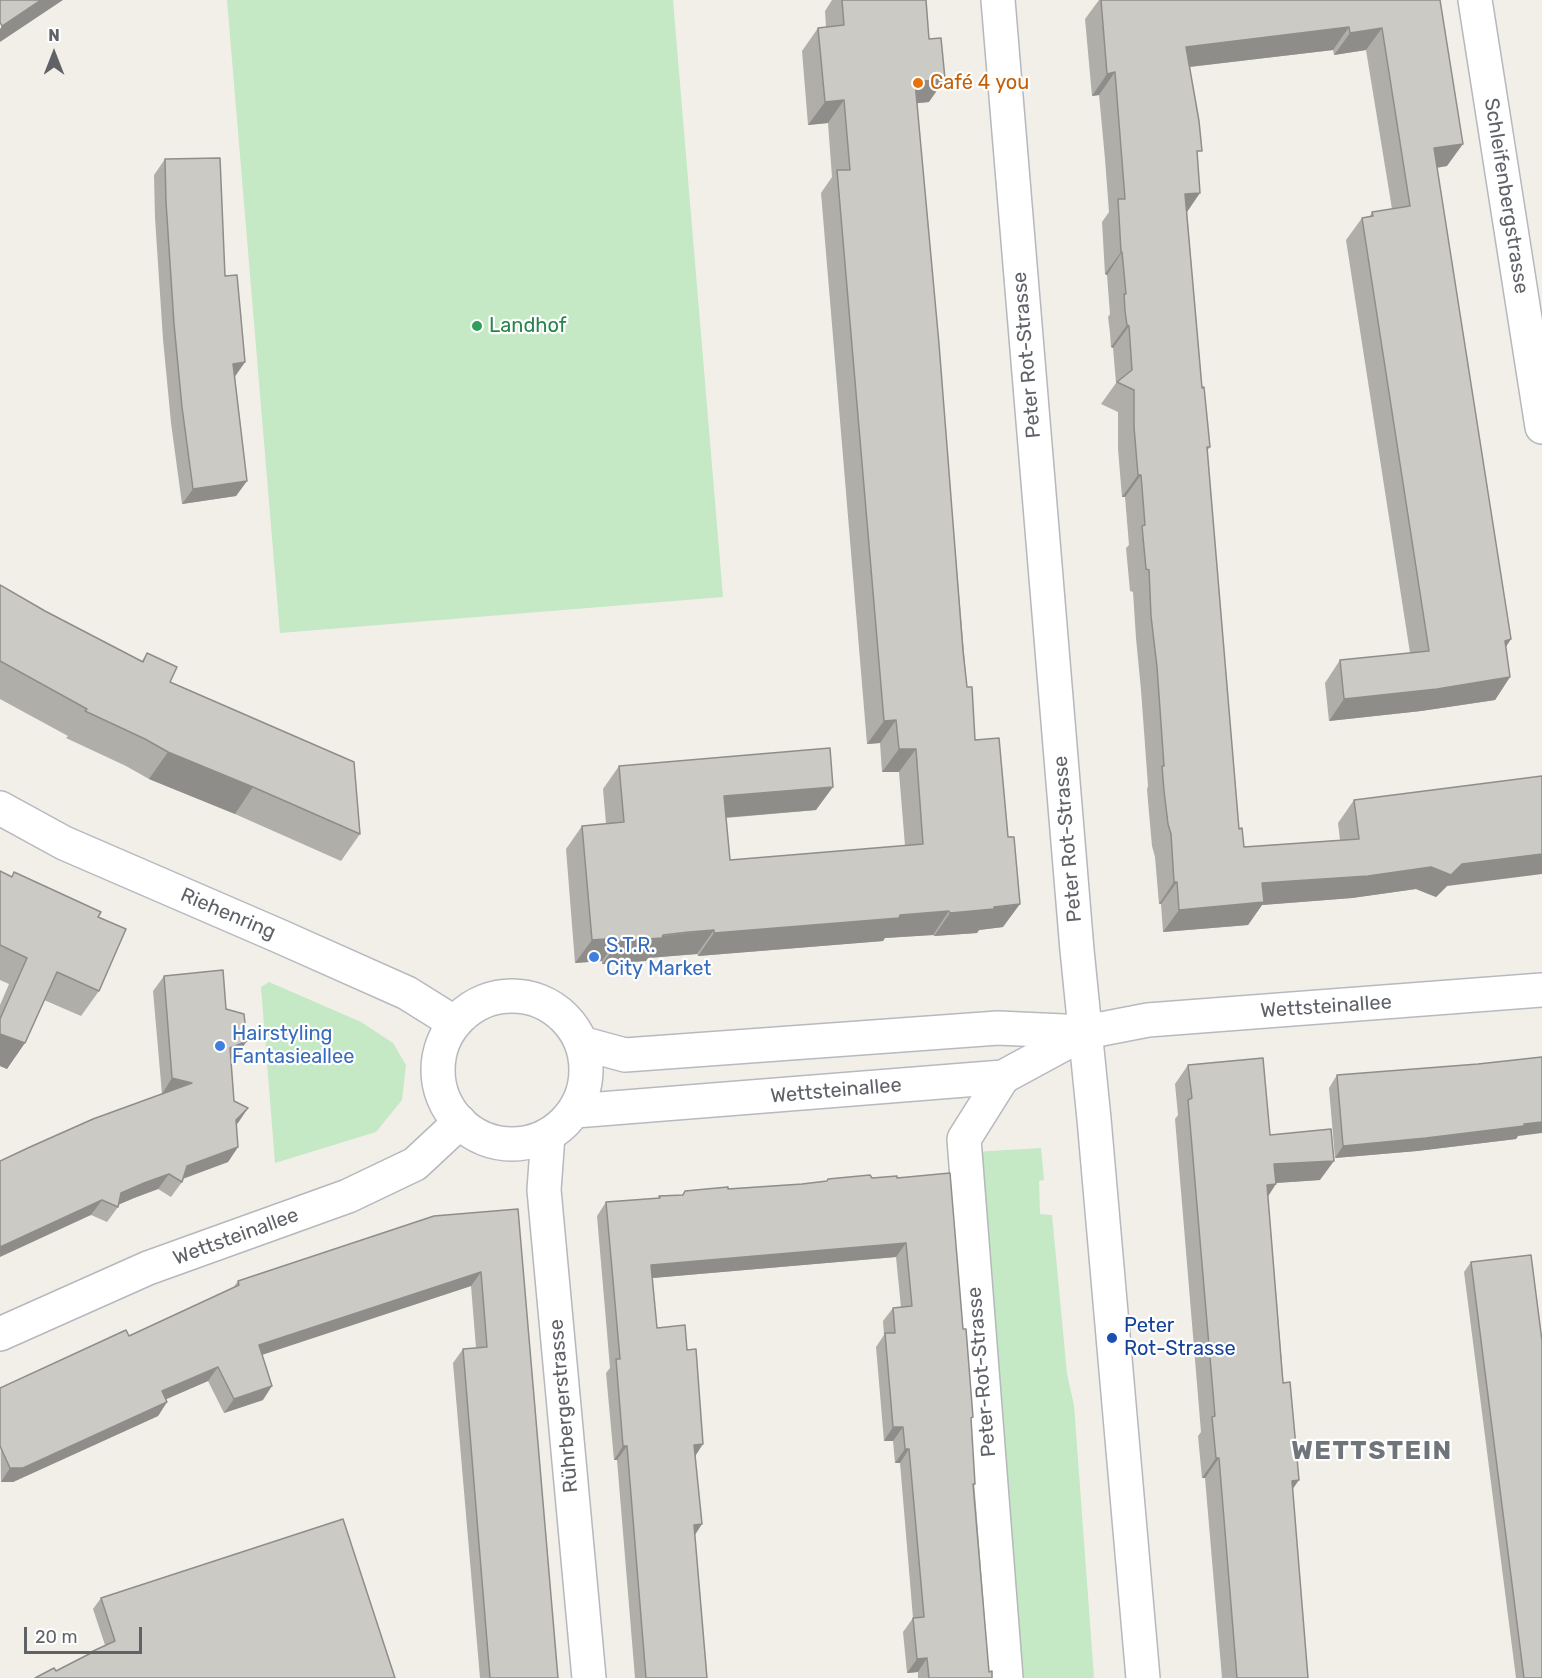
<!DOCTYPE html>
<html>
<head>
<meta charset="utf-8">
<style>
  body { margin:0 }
  #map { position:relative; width:1542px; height:1678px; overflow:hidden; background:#f1efe8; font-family:Rubik,sans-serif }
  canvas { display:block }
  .north { position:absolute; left:24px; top:24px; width:60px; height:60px; -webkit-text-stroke:4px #fff; paint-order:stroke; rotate:0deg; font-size:16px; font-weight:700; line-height:24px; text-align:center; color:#5f6368 }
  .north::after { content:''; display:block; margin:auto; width:21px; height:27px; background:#5f6368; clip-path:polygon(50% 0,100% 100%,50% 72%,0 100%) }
  .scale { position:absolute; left:24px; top:1627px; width:118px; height:27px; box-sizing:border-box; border:3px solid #5f6368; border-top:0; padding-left:8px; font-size:18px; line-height:21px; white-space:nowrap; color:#5f6368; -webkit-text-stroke:4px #fff; paint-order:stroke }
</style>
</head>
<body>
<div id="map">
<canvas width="1542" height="1678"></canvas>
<div class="north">N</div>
<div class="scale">20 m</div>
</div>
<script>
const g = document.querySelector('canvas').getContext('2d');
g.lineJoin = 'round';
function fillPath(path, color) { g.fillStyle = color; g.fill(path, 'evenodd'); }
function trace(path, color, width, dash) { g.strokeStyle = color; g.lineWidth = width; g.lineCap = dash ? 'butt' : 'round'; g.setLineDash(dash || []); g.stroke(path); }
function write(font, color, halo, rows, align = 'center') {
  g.font = font + ' Rubik,sans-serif'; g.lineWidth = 4.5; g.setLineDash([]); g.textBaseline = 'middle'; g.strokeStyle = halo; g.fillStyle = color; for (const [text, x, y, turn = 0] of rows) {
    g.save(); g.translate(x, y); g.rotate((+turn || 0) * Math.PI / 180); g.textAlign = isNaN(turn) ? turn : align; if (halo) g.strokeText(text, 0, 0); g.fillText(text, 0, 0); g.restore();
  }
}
fillPath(new Path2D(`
  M227,0H673L723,597L280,633Z
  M269,982L361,1022L393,1043L406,1065L402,1100L376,1132L275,1163L261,987Z
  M1041,1148L1044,1180L1039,1181L1040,1214L1052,1215L1067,1374L1074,1405L1094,1678H1015L974,1152Z`), '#c5e8c5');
const street = new Path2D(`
  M998,0L1077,950L1094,1119L1143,1678
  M1475,0L1542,427
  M1003,1077L964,1139L1006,1678
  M548,1135L544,1190L589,1678
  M0,1334L148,1268L348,1196L415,1164L460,1122`);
const secondary = new Path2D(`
  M0,808L64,843L279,936L407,993L455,1023
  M438 1070a74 74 0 1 1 148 0a74 74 0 1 1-148 0Z
  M581,1043L625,1055L998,1028L1086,1032L1148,1020L1542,990
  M575,1111L1003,1077L1086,1032`);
trace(street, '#b5b8bc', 36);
trace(secondary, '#b6babf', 36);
trace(street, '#fff', 33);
trace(secondary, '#fff', 33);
fillPath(new Path2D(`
  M832,0H926L929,102L917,103L967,687L1003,927L979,930L977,933L934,936L933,935L885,938L883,941L698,956L697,954L672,956L648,958L646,961L602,964V961L575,963L566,849L582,826L606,824L603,789L619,766L816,810L726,818L730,860L905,846L899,772H882L880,743L867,744L821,193L832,177L828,123L808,125L802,51L818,28L826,27L825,11Z
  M1099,0H1440L1447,166L1437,168L1511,639L1506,647L1510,677L1495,700L1421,711L1329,721L1325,683L1340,660L1410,653L1346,240L1362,218L1370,216L1372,212L1392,209L1366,50L1334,55L1333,50L1190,67L1197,157L1187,212L1202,388L1210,447L1207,451L1239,829L1244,847L1340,840L1338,823L1354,800L1447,886L1436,897L1416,889L1352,898L1262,905L1248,925L1163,932L1161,904H1159L1155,857L1152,846L1149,813L1147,789L1148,786L1141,690L1136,638L1133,592L1130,591L1126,548L1129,545L1125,497H1122L1118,449V412L1101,404L1116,383L1113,348L1111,347L1110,333L1108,317L1110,314L1107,275L1105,274L1102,222L1109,212L1105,159L1099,95L1092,96L1085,19Z
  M165,159L225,276L245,362L235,377L247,481L236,496L182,504L171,423L163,339L155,218L154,175Z
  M0,585L45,611L142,661L147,653L170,682L360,834L341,861L235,814L149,779L126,766L66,738L68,736L0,699Z
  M0,871L98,917L99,991L81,1016L44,1000L7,1069L0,1066V1005L9,984L0,980Z
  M164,976L226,1009L236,1057L231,1059L234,1101L248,1108L236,1125L238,1147L228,1162L183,1179L182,1182L171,1197L158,1189L134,1198L118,1205V1207L107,1222L91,1215L162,1094L153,991Z
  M1188,1065L1270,1135L1320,1180L1276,1183L1268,1196L1308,1678H1222L1205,1478H1202L1198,1436L1201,1432L1175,1119L1178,1115L1175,1084Z
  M1337,1075L1518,1136L1516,1139L1417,1151L1335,1158L1329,1088Z
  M872,1178H897L963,1329L975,1484L973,1487L989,1672L992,1678H918V1672L907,1673L903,1632L913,1618L900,1463H895L893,1441H884L876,1347L884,1335L883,1321L893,1308L901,1307L896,1257L652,1278L657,1328L696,1455L695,1535L707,1678H635L617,1460H614L606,1373L610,1368L597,1216L606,1202L658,1198L659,1196L682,1195L685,1191L728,1189L802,1184L826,1182L828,1179Z
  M518,1209L558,1678H480L453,1363L463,1349L476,1348L471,1286L262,1355L263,1400L224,1413L208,1381L166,1399L167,1402L158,1416L13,1482H1L0,1388L129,1336L233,1288L238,1281Z
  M1471,1262L1542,1678H1516L1464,1272Z
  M101,1598L395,1678H35L56,1671L89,1654L91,1652L105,1645L93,1609Z`), '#afaea9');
fillPath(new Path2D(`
  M41,0H63L0,42V29L2,26Z
  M1349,27L1333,50L1171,69L1186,47Z
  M1382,28L1366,50L1334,55L1350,33Z
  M1115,72L1099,95L1092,96L1107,74Z
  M945,79L929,102L899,105L915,82Z
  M844,100L828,123L808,125L825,102Z
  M1463,144L1447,166L1419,170L1434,148Z
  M1200,193L1185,215V194Z
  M1121,252H1122L1107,275L1105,274Z
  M1127,325L1129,326L1113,348L1111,347Z
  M245,362L234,377L233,364Z
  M1138,475H1141L1125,497H1122Z
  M247,481L236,496L182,504L193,489Z
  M1511,639L1495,662L1505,641Z
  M1510,677L1495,700L1421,711L1329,721L1344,699Z
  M896,720L880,743L867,744L884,721Z
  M899,749H916L899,772H882Z
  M168,752L253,787L235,814L149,779Z
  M833,787L816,810L707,819L724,796Z
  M1542,854V874L1447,886L1436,897L1416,889L1352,898L1262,905L1248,925L1163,932L1179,910L1262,883L1462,864Z
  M1174,882H1177L1161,904H1159Z
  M1020,904L1003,927L979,930L977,933L934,936L950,913Z
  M949,911L933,935L885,938L883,941L698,956L714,933L924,913Z
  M714,930L697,954L648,958L646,961L602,964L619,941Z
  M618,938L602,961L575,963L592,940Z
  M0,1034L25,1043L7,1069L0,1066Z
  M247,1041L236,1057L219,1063L230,1048Z
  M172,1078L192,1083L162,1094Z
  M248,1108L238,1123L225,1136L236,1120Z
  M1542,1122V1133L1518,1136L1516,1139L1417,1151L1335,1158L1343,1146Z
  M238,1147L228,1162L179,1180L187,1166Z
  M1334,1161L1320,1180L1261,1184L1274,1164Z
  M169,1174L158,1189L134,1198L115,1206L121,1193L144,1183Z
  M1276,1184L1263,1204L1267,1185Z
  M102,1200L91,1215L0,1257V1247Z
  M906,1243L896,1257L641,1279L651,1265Z
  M481,1272L471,1286L249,1359L259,1345Z
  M218,1367L208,1381L153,1405L162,1391Z
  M272,1386L263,1400L224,1413L234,1399Z
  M167,1402L158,1416L13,1482H1L10,1468Z
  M893,1427H903L893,1441H884Z
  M703,1444L694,1458V1445Z
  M623,1446H627L617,1460H614Z
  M905,1449H909L900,1463H895Z
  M1216,1458H1219L1205,1478H1202Z
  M1299,1480L1285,1500L1292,1481Z
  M702,1524L693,1538L694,1525Z
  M927,1658L918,1672L907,1673L917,1659Z`), '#8f8d8a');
const building = new Path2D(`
  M0,0H41L2,26L0,22Z
  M842,0H926L929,39L941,38L945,79L915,82L939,344L963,651L967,687H972L975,740L999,738L1008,837H1014L1020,904L994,907V909L950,913L949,911L900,915L899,918L714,933V930L689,932L663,935L662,938L619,941L618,938L592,940L582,826L624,822L619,766L830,748L833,787L724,796L730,860L923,844L916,749H899L896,720L884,721L837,170H850L844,100L825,102L818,28L844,25Z
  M1101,0H1440L1463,144L1434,148L1511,639L1505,641L1510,677L1437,689L1344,699L1340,660L1429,651L1362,218L1373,216L1372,212L1410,206L1382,28L1350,33L1349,27L1186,47L1199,121L1202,151H1197L1200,193L1185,194L1202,388L1204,387L1210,447H1207L1211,495L1239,829L1242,828L1244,847L1359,839L1354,800L1542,776V854L1462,864L1451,875L1431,867L1368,876L1262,883L1264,902L1179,910L1177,882H1174L1171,834L1168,824L1164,791L1162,766H1164L1157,667L1151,616L1149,570L1146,569L1142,526L1145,525L1141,475H1138L1134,427V390L1117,382L1132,370L1129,326L1127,325L1125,311L1124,294H1126L1122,252H1121L1118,199H1125L1115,72L1107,74Z
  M220,158L225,276L237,275L245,362L233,364L247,481L193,489L182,407L174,324L166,202L165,159Z
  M0,585L45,611L143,662L147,653L177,667L170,682L354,762L360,834L253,787L168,752L145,739L85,711L87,709L0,661Z
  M0,871L12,877L14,872L101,912L98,917L126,929L99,991L57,972L25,1043L0,1034V1019L27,958L0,945Z
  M223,970L226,1009L244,1014L247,1041L230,1048L234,1101L248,1108L236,1120L238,1147L187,1166L182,1182L169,1174L144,1183L121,1193L118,1207L102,1200L0,1247V1161L30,1147L93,1119L192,1083L172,1078L164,976Z
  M1542,1057V1122L1524,1124V1126L1426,1138L1343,1146L1337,1075L1478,1064Z
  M1263,1058L1270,1135L1331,1129L1334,1161L1274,1164L1276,1184L1267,1185L1283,1383L1290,1382L1299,1480L1292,1481L1308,1678H1237L1219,1458H1216L1212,1417L1215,1416L1188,1100L1192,1098L1188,1065Z
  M950,1173L963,1329H966L973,1417L971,1418L975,1484H973L989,1672L992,1671V1678H929L927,1658L917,1659L913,1618L924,1617L909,1449H905L903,1427H893L885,1333H895L893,1308L912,1306L906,1243L651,1265L657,1328L685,1325L687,1350L696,1349L703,1444L694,1445L702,1524L694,1525L707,1678H646L627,1446H623L616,1359H620L606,1202L660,1198L659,1196L683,1195L685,1191L728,1187V1189L802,1184L827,1181L828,1179L870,1175L872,1178L897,1176V1178Z
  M518,1209L558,1678H490L463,1349L487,1347L481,1272L259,1345L272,1386L234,1399L218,1367L162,1391L167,1402L23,1468H10L0,1446V1388L126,1330L129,1336L239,1285L238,1281L434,1216Z
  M1531,1255L1542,1341V1678H1524L1471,1262Z
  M343,1519L395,1678H35L54,1668L56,1671L91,1653V1652L115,1641L101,1598Z`);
fillPath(building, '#cccac5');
trace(building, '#8f8d8a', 1.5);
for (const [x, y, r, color] of [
  [918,83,6,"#e8710a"],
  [477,326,6,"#2e9e5b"],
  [594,957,6,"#3f7fe0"],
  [220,1046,6,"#3f7fe0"],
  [1112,1338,6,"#1a4fb4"]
]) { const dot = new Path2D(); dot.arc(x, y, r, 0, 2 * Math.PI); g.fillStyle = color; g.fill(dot); trace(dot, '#fff', 2); }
write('20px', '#c56008', '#fff', [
  ["Café 4 you",930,83]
], 'left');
write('20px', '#5f6368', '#fff', [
  ["Schleifenbergstrasse",1506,196,81],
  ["Peter Rot-Strasse",1027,355,-95],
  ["Peter Rot-Strasse",1068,839,-95],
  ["Riehenring",228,914,23],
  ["Wettsteinallee",1326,1007,-4],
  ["Wettsteinallee",836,1091,-5],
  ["Wettsteinallee",236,1237,-20],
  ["Peter-Rot-Strasse",982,1372,-95],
  ["Rührbergerstrasse",564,1406,-95]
]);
write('20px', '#27864d', '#fff', [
  ["Landhof",489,326]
], 'left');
write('20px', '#366cbe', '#fff', [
  ["S.T.R.",606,946],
  ["City Market",606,969],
  ["Hairstyling",232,1034],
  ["Fantasieallee",232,1057]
], 'left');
write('20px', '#164399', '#fff', [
  ["Peter",1124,1326],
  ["Rot-Strasse",1124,1349]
], 'left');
g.letterSpacing = '1.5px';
write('bold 26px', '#70757a', '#fff', [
  ["WETTSTEIN",1372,1451]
]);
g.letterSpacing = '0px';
</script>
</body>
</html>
